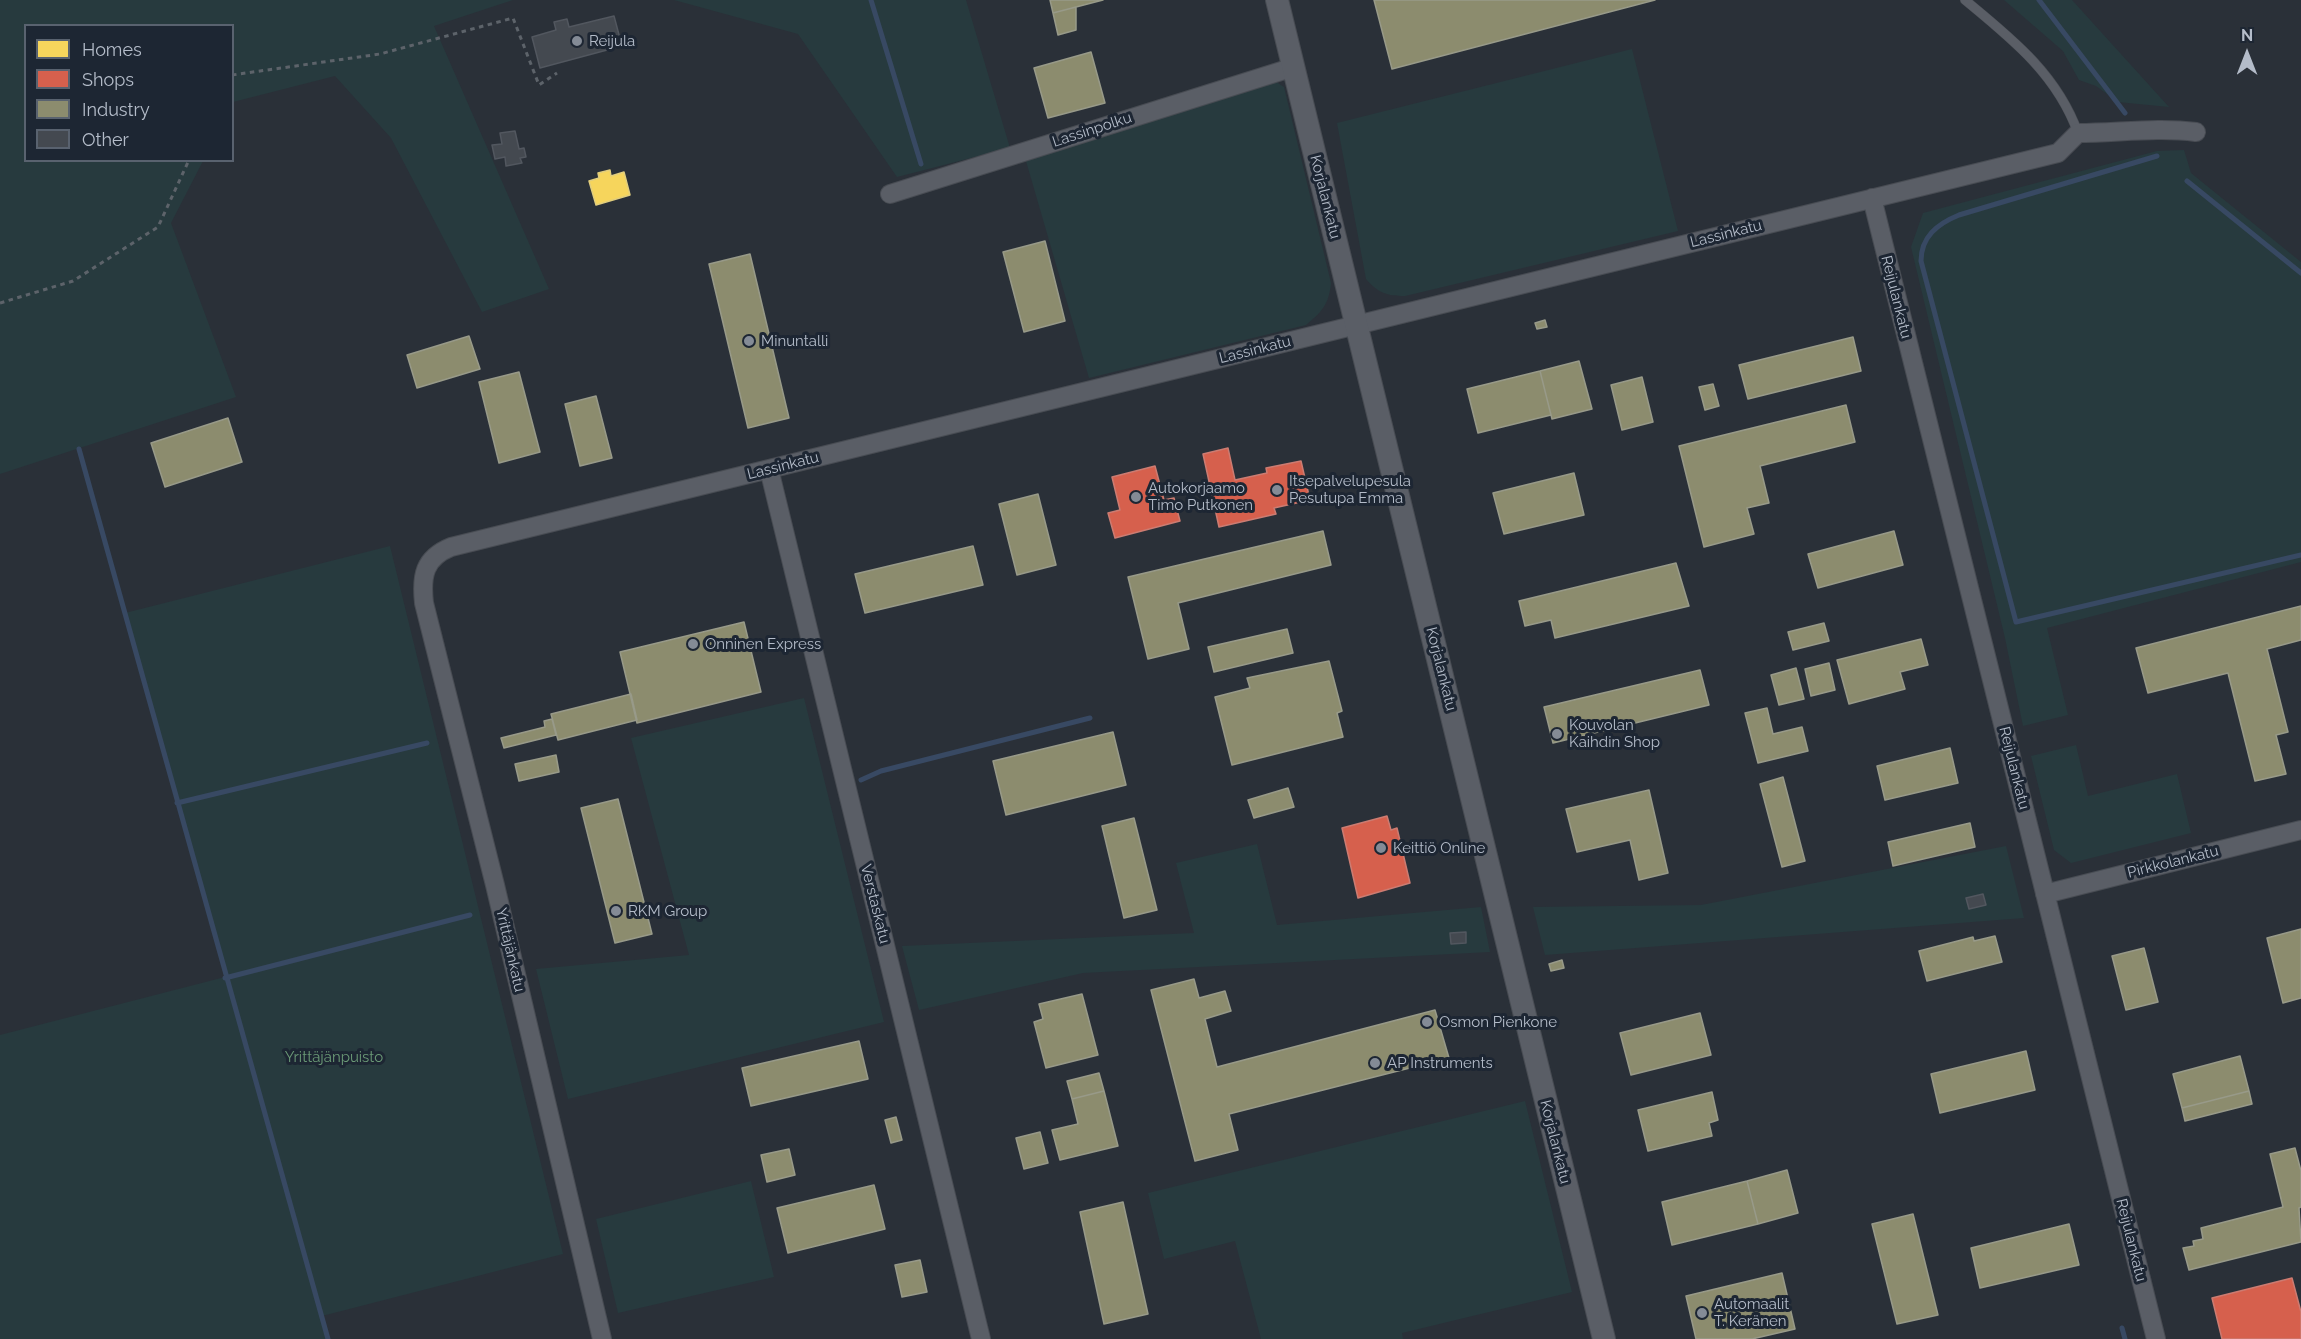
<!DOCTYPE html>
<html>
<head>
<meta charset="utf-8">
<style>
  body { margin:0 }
  #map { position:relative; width:2301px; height:1339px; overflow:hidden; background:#2a3038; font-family:Raleway,sans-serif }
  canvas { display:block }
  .legend { position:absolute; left:24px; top:24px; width:210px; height:138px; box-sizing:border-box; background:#1d2633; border:2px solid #59626f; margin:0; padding:8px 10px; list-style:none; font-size:18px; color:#b4bcc9 }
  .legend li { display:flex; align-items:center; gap:12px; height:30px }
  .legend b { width:30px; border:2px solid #59626f }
  .north { position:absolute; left:2217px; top:24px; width:60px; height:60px; -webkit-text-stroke:4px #1d2633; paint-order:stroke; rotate:0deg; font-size:16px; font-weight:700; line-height:24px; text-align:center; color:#b4bcc9 }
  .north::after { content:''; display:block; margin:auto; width:21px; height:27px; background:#b4bcc9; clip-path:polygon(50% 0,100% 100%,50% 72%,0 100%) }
</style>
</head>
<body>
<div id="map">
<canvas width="2301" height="1339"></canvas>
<ul class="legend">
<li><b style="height:16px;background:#f6d55c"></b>Homes</li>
<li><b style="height:16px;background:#d6604d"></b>Shops</li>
<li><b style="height:16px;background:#8c8c6e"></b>Industry</li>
<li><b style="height:16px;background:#444950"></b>Other</li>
</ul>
<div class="north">N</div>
</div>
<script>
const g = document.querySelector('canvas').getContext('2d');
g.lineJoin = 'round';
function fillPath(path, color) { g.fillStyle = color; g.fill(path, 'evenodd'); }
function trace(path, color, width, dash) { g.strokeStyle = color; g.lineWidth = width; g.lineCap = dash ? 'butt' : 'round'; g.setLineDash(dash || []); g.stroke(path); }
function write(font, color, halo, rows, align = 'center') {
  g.font = font + ' Raleway,sans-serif'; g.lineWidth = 6; g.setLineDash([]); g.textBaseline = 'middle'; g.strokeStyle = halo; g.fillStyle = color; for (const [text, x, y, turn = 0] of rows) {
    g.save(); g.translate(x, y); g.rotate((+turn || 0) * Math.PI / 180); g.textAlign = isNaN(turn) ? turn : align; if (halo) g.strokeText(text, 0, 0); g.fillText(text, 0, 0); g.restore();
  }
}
fillPath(new Path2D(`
  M0,0H513L434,26L549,289L482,312L391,138L335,76L233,102L232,26H26V160L203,161L171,223L236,397L0,474Z
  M674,0H966L1010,148L897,177L798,34Z
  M2004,0H2072L2169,107L2118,102L2096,86L2079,80L2063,51Z
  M1632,49L1678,231L1405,296C1387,296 1378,293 1366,279L1337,123Z
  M1273,80L1284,87L1331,283C1329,304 1322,312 1306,325L1089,378L1026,161Z
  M2184,150L2191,173L2301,262V562L2047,628L2068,715L2023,726L2005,638L1911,247L1923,213L2157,151Z
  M390,546L563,1254L322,1316L328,1339H0V1035L225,977L125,613Z
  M804,698L884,1022L568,1099L536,969L689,955L631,738Z
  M2076,745L2088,796L2177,774L2191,833L2071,863L2054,850L2031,756Z
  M1257,844L1277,925L1481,907L1490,952L1083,973L919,1010L902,946L1194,933L1176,863Z
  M2006,846L2024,918L1545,955L1533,907L1701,905Z
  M1525,1101L1572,1292L1402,1333L1403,1339H1261L1235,1241L1164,1259L1148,1193Z
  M751,1181L774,1277L618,1313L596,1219Z`), '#273a3e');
const homes = new Path2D(`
  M610,170L611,176L624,172L630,195L596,205L589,181L599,178L598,173Z`);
fillPath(homes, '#f6d55c');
trace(homes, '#e2ce7d', 1.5);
const shops = new Path2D(`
  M1228,448L1235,480L1267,473L1266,468L1301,461L1310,500L1274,508L1276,514L1219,527L1203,454Z
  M1155,466L1164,500L1174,498L1180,521L1115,538L1108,513L1120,510L1112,477Z
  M1387,816L1391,830L1397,828L1410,883L1358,898L1342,828Z
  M2292,1278L2301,1312V1339H2222L2212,1298Z`);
fillPath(shops, '#d6604d');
trace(shops, '#cc7c72', 1.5);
const industry = new Path2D(`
  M1050,0H1103L1053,13Z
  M1374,0H1655L1392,69Z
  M1076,7V30L1058,35L1053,13Z
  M1091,52L1105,103L1048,118L1034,68Z
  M1045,241L1065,321L1024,332L1003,252Z
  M750,254L789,418L748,428L709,264Z
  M1545,320L1547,327L1537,329L1535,323Z
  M469,336L480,369L417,388L407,355Z
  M1853,337L1861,371L1748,399L1739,365Z
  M1579,361L1592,409L1552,419L1540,371Z
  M1540,371L1551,415L1478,433L1467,389Z
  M519,372L540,452L499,463L479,382Z
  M1642,377L1653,422L1622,430L1611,385Z
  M1713,384L1719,406L1705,410L1699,387Z
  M596,396L612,458L580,466L565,404Z
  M1846,405L1855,442L1760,466L1769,503L1747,508L1754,534L1704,547L1679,446Z
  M228,418L242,462L165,487L151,443Z
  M1574,473L1584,515L1504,534L1493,493Z
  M1038,494L1056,565L1017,575L999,504Z
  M1323,531L1331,565L1178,603L1189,649L1148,659L1128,577Z
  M1894,531L1903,565L1818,588L1808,554Z
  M973,546L983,585L865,613L855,574Z
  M1676,563L1689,606L1555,638L1551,620L1525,626L1519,601Z
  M2301,606V640L2267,649L2288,732L2276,735L2286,774L2255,781L2228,673L2148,693L2136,648Z
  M744,622L761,692L637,723L620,652Z
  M1824,623L1829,641L1793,650L1788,632Z
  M1287,629L1293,653L1214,672L1208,647Z
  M1921,639L1928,665L1900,672L1905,689L1849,704L1837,660Z
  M1329,661L1342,711L1337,713L1343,737L1232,765L1215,697L1250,688L1247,678Z
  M1829,663L1835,690L1811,696L1805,669Z
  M1796,668L1804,699L1779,705L1771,675Z
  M1700,670L1709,705L1553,743L1544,707Z
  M631,694L637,720L558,740L551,714Z
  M1767,708L1773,734L1802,727L1808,751L1758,763L1745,713Z
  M552,719L556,735L504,748L501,738L545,727L544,721Z
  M1113,732L1126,785L1006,815L993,761Z
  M1950,748L1958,783L1885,800L1877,766Z
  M556,755L559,772L519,781L515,764Z
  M1783,777L1805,861L1782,867L1760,784Z
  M1288,788L1294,807L1254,818L1248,800Z
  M1649,790L1668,873L1639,880L1630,840L1577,852L1566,809Z
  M618,799L652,934L615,943L581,808Z
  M1134,818L1157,910L1124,918L1102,826Z
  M1970,823L1975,847L1893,866L1888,842Z
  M2301,929V998L2283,1003L2267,938Z
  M1995,936L2002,962L1927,981L1919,951L1973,937L1974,941Z
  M2144,948L2158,1002L2126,1010L2112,956Z
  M1562,960L1564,968L1551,971L1549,964Z
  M1194,979L1199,998L1225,991L1231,1011L1205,1019L1217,1067L1435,1010L1449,1058L1229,1114L1238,1150L1195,1161L1151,990Z
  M1082,994L1098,1055L1046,1068L1034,1022L1043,1019L1039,1004Z
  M1700,1013L1711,1055L1631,1075L1620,1033Z
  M859,1041L868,1079L751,1106L742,1068Z
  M2026,1051L2035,1090L1940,1113L1931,1074Z
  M2240,1056L2249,1091L2182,1108L2173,1074Z
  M1099,1073L1104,1091L1072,1099L1067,1081Z
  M1104,1091L1118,1146L1060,1160L1052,1130L1078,1124L1072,1099Z
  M2249,1091L2252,1104L2185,1121L2182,1108Z
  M1712,1092L1718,1120L1709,1123L1712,1136L1648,1151L1638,1110Z
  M896,1117L902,1140L891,1143L885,1120Z
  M1040,1132L1048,1163L1024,1169L1016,1138Z
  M2295,1148L2301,1171V1207L2299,1208L2301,1242L2189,1270L2183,1248L2194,1246L2193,1241L2203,1239L2201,1228L2283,1207L2270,1154Z
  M789,1149L795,1175L767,1182L761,1155Z
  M1787,1170L1798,1213L1758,1224L1747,1181Z
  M1747,1181L1758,1224L1672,1245L1662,1202Z
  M874,1185L885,1229L788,1253L777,1208Z
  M1123,1202L1148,1314L1104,1324L1080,1212Z
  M1913,1214L1938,1315L1897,1324L1872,1224Z
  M2069,1224L2079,1265L1980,1288L1971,1248Z
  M920,1260L927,1292L902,1297L895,1265Z
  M1782,1273L1795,1329L1752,1339H1696L1686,1296Z`);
fillPath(industry, '#8c8c6e');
trace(industry, '#989a89', 1.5);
trace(new Path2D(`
  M871,0L921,164
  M2039,0L2125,113
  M2157,156L1959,215C1937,224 1921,237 1921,261L2016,622L2301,555
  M2187,181L2301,273
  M79,449L328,1339
  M861,780L881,771L1090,718
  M177,803L427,743
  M225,978L470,915
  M2122,1328L2125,1339`), '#384963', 5);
const building = new Path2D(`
  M614,16L622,46L540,68L532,37L556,30L554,22L567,19L569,27Z
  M515,131L519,149L524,148L526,157L520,158L522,163L506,166L505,157L495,159L492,145L502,144L500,133Z
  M1983,894L1986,905L1969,909L1966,898Z
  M1466,932V943L1451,944L1450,933Z`);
fillPath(building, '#444950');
trace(building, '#52575f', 1.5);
const service = new Path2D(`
  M1965,0C2011,38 2057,74 2078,133`);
const minor = new Path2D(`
  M890,194L1294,67
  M1872,198L2156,1339
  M769,469L981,1339
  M2045,894L2301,830
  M602,1339L495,885L424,603C421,576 424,558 451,547L2058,153L2078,133C2117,133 2157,127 2196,132`);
const tertiary = new Path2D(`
  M1277,0L1604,1339`);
trace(service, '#484c53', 10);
trace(minor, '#484c53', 20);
trace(tertiary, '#484c53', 24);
trace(new Path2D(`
  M232,75L380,54L513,18L539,85L557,73
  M0,303L73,281L158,227L189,160`), '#5d636a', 3, [4.5, 4.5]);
trace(service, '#5a5e66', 9);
trace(minor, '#5a5e66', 18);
trace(tertiary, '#5a5e66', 22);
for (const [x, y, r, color] of [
  [577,41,6,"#848b96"],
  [749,341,6,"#848b96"],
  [1277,490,6,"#848b96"],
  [1136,497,6,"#848b96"],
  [693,644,6,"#848b96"],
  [1557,734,6,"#848b96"],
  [1381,848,6,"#848b96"],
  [616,911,6,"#848b96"],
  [1427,1022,6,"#848b96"],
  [1375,1063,6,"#848b96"],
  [1702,1313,6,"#848b96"]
]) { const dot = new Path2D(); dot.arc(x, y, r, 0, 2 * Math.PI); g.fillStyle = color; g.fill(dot); trace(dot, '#1d2633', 2); }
write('15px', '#b4bcc9', '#1d2633', [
  ["Reijula",589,41],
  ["Minuntalli",761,341],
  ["Itsepalvelupesula",1289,481],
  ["Pesutupa Emma",1289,498],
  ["Autokorjaamo",1148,488],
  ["Timo Putkonen",1148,505],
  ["Onninen Express",705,644],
  ["Kouvolan",1569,725],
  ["Kaihdin Shop",1569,742],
  ["Keittiö Online",1393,848],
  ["RKM Group",628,911],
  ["Osmon Pienkone",1439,1022],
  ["AP Instruments",1387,1063],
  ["Automaalit",1714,1304],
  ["T. Keränen",1714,1321]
], 'left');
write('15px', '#b4bcc9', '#1d2633', [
  ["Lassinpolku",1092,130,-18],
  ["Korjalankatu",1325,197,76],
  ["Lassinkatu",1726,234,-14],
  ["Reijulankatu",1896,297,76],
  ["Lassinkatu",1255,350,-14],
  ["Lassinkatu",783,466,-14],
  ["Korjalankatu",1441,669,76],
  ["Reijulankatu",2014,768,76],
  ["Pirkkolankatu",2173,862,-14],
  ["Verstaskatu",875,904,76],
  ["Yrittäjänkatu",510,950,77],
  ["Korjalankatu",1555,1142,76],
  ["Reijulankatu",2131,1240,76]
]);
write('15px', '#6b9a76', '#1d2633', [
  ["Yrittäjänpuisto",334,1057]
]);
</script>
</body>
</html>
